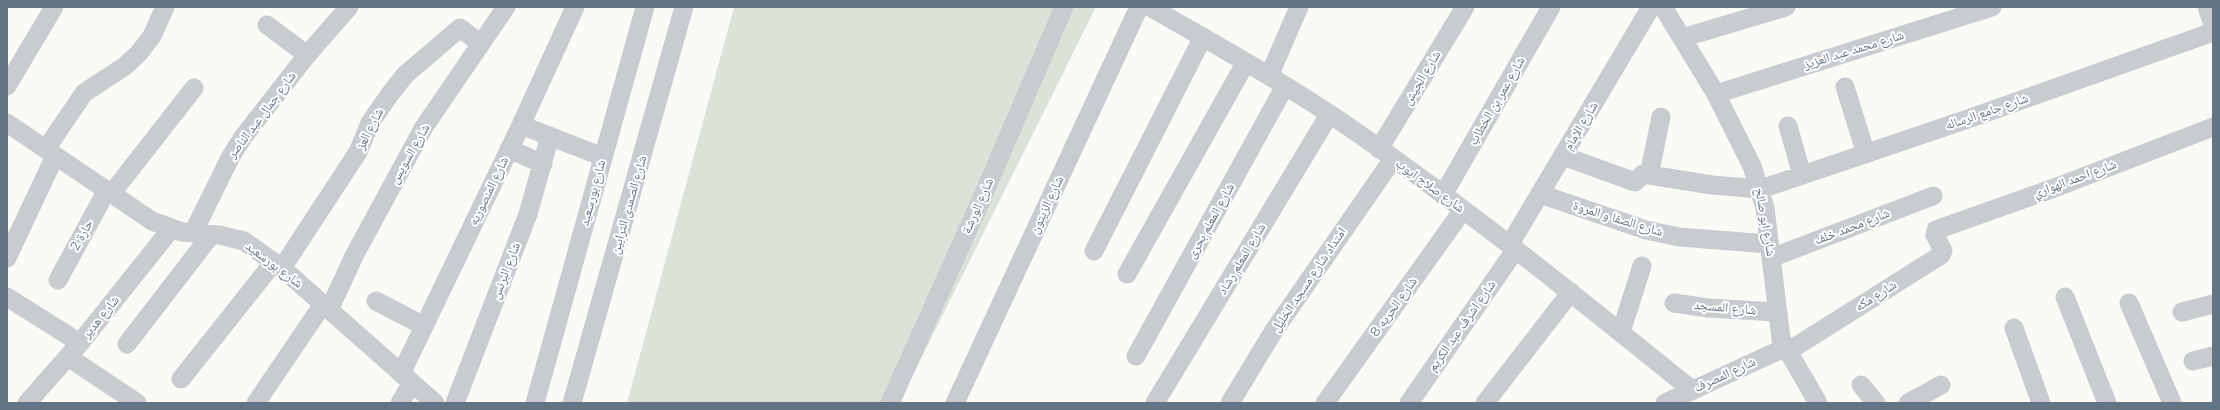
<!DOCTYPE html>
<html>
<head>
<meta charset="utf-8">
<style>
  body { margin:0 }
  #map { position:relative; width:2220px; height:410px; overflow:hidden; background:#fafaf7; font-family:Montserrat,sans-serif }
  canvas { display:block }
  .frame { position:absolute; inset:0; border:8px solid #637484; pointer-events:none }
</style>
</head>
<body>
<div id="map">
<canvas width="2220" height="410"></canvas>
<div class="frame"></div>
</div>
<script>
const g = document.querySelector('canvas').getContext('2d');
g.lineJoin = 'round';
function fillPath(path, color) { g.fillStyle = color; g.fill(path, 'evenodd'); }
function trace(path, color, width, dash) { g.strokeStyle = color; g.lineWidth = width; g.lineCap = dash ? 'butt' : 'round'; g.setLineDash(dash || []); g.stroke(path); }
function write(font, color, halo, rows, align = 'center') {
  g.font = font + ' Montserrat,"Noto Naskh Arabic",sans-serif'; g.lineWidth = 4; g.setLineDash([]); g.textBaseline = 'middle'; g.strokeStyle = halo; g.fillStyle = color; for (const [text, x, y, turn = 0] of rows) {
    g.save(); g.translate(x, y); g.rotate((+turn || 0) * Math.PI / 180); g.textAlign = isNaN(turn) ? turn : align; if (halo) g.strokeText(text, 0, 0); g.fillText(text, 0, 0); g.restore();
  }
}
fillPath(new Path2D(`
  M734,7H1096L899,403H627Z`), '#dbe2d8');
trace(new Path2D(`
  M1150,7C1220,47 1292,87 1359,134C1474,214 1583,302 1692,390
  M1663,7L1716,94L1752,166L1765,208L1781,339L1818,403
  M2207,7L2213,25
  M267,25L307,55
  M1682,38L1786,7
  M1269,76L1299,7
  M7,86L54,7
  M1845,87L1866,154
  M1716,94L1992,7
  M7,123L152,221L182,232L219,235L244,241L282,268L435,403
  M521,125L603,157
  M1788,126L1802,175
  M46,149L84,93L125,66L139,53L152,36L165,7
  M509,149L543,164
  M1379,149L1465,7
  M1563,156L1635,182L1643,174L1712,185L1761,189L1965,120L2213,32
  M1649,175L1661,117
  M112,193L194,88
  M1540,194L1646,230L1679,237L1769,244
  M1443,195L1551,7
  M193,233L231,156L243,137L307,55L349,7
  M1510,244L1651,7
  M1094,251L1203,37
  M7,258L55,156
  M1771,258L1933,196
  M282,268L358,152L370,123L390,94L405,75L460,28L481,44
  M1127,274L1246,62
  M58,280L107,190
  M7,297L80,343
  M2065,297L2107,403
  M376,301L424,326
  M1674,303L1708,308L1777,312
  M2129,303L2172,403
  M329,310L355,254L424,127L506,7
  M2182,312L2213,304
  M2014,328L2041,403
  M1621,332L1642,266
  M127,344L211,235
  M1787,352L1941,255L1943,251L1935,235L1936,230L2057,187L2213,127
  M1136,356L1285,86
  M68,357L137,403
  M2193,361L2213,356
  M401,374L521,125L575,7
  M181,379L274,262
  M1861,385L1876,403
  M27,403L80,343L171,229
  M256,403L323,304
  M400,403L412,383
  M455,403L528,214L550,136
  M535,403L645,7
  M572,403L684,7
  M890,403L982,198L1064,7
  M955,403L1139,7
  M1155,403L1329,115
  M1230,403L1273,332L1393,159
  M1325,403L1463,210
  M1409,403L1516,249
  M1485,403L1571,292
  M1665,403L1784,348
  M1908,403L1941,385`), '#c8cccf', 19);
write('13px', '#637484', '#fff', [
  ["شارع محمد عبد العزيز",1854,50,-17],
  ["شارع الجيش",1422,78,-59],
  ["شارع عمر بن الخطاب",1497,101,-60],
  ["شارع جامع الرساله",1987,112,-19],
  ["شارع جمال عبد الناصر",262,115,-53],
  ["شارع الإمام",1581,126,-59],
  ["شارع العز",370,129,-63],
  ["شارع السويس",410,154,-60],
  ["شارع احمد الهواري",2075,179,-20],
  ["شارع صلاح ايوب",1430,186,36],
  ["شارع المنصوريه",489,191,-64],
  ["شارع بورسعيد",593,193,-75],
  ["شارع الصمدى الترابين",629,205,-74],
  ["شارع الزيتون",1047,205,-65],
  ["شارع الورشة",978,206,-66],
  ["شارع الصفا و المروة",1618,219,17],
  ["شارع المعلم بحرى",1211,221,-61],
  ["شارع ابو صالح",1765,222,80],
  ["شارع محمد خلف",1852,227,-21],
  ["حارة 2",82,235,-61],
  ["شارع المعلم رشاد",1242,259,-59],
  ["شارع بورسعيد",274,265,37],
  ["شارع البرنس",506,271,-69],
  ["امتداد شارع مسجد الخليل",1309,280,-56],
  ["شارع مكه",1876,296,-32],
  ["شارع الحريه 8",1394,307,-54],
  ["شارع المسجد",1725,308,5],
  ["شارع هدير",101,317,-51],
  ["شارع اشرف عبد الكريم",1462,326,-55],
  ["شارع المصرف",1725,375,-25]
]);
</script>
</body>
</html>
